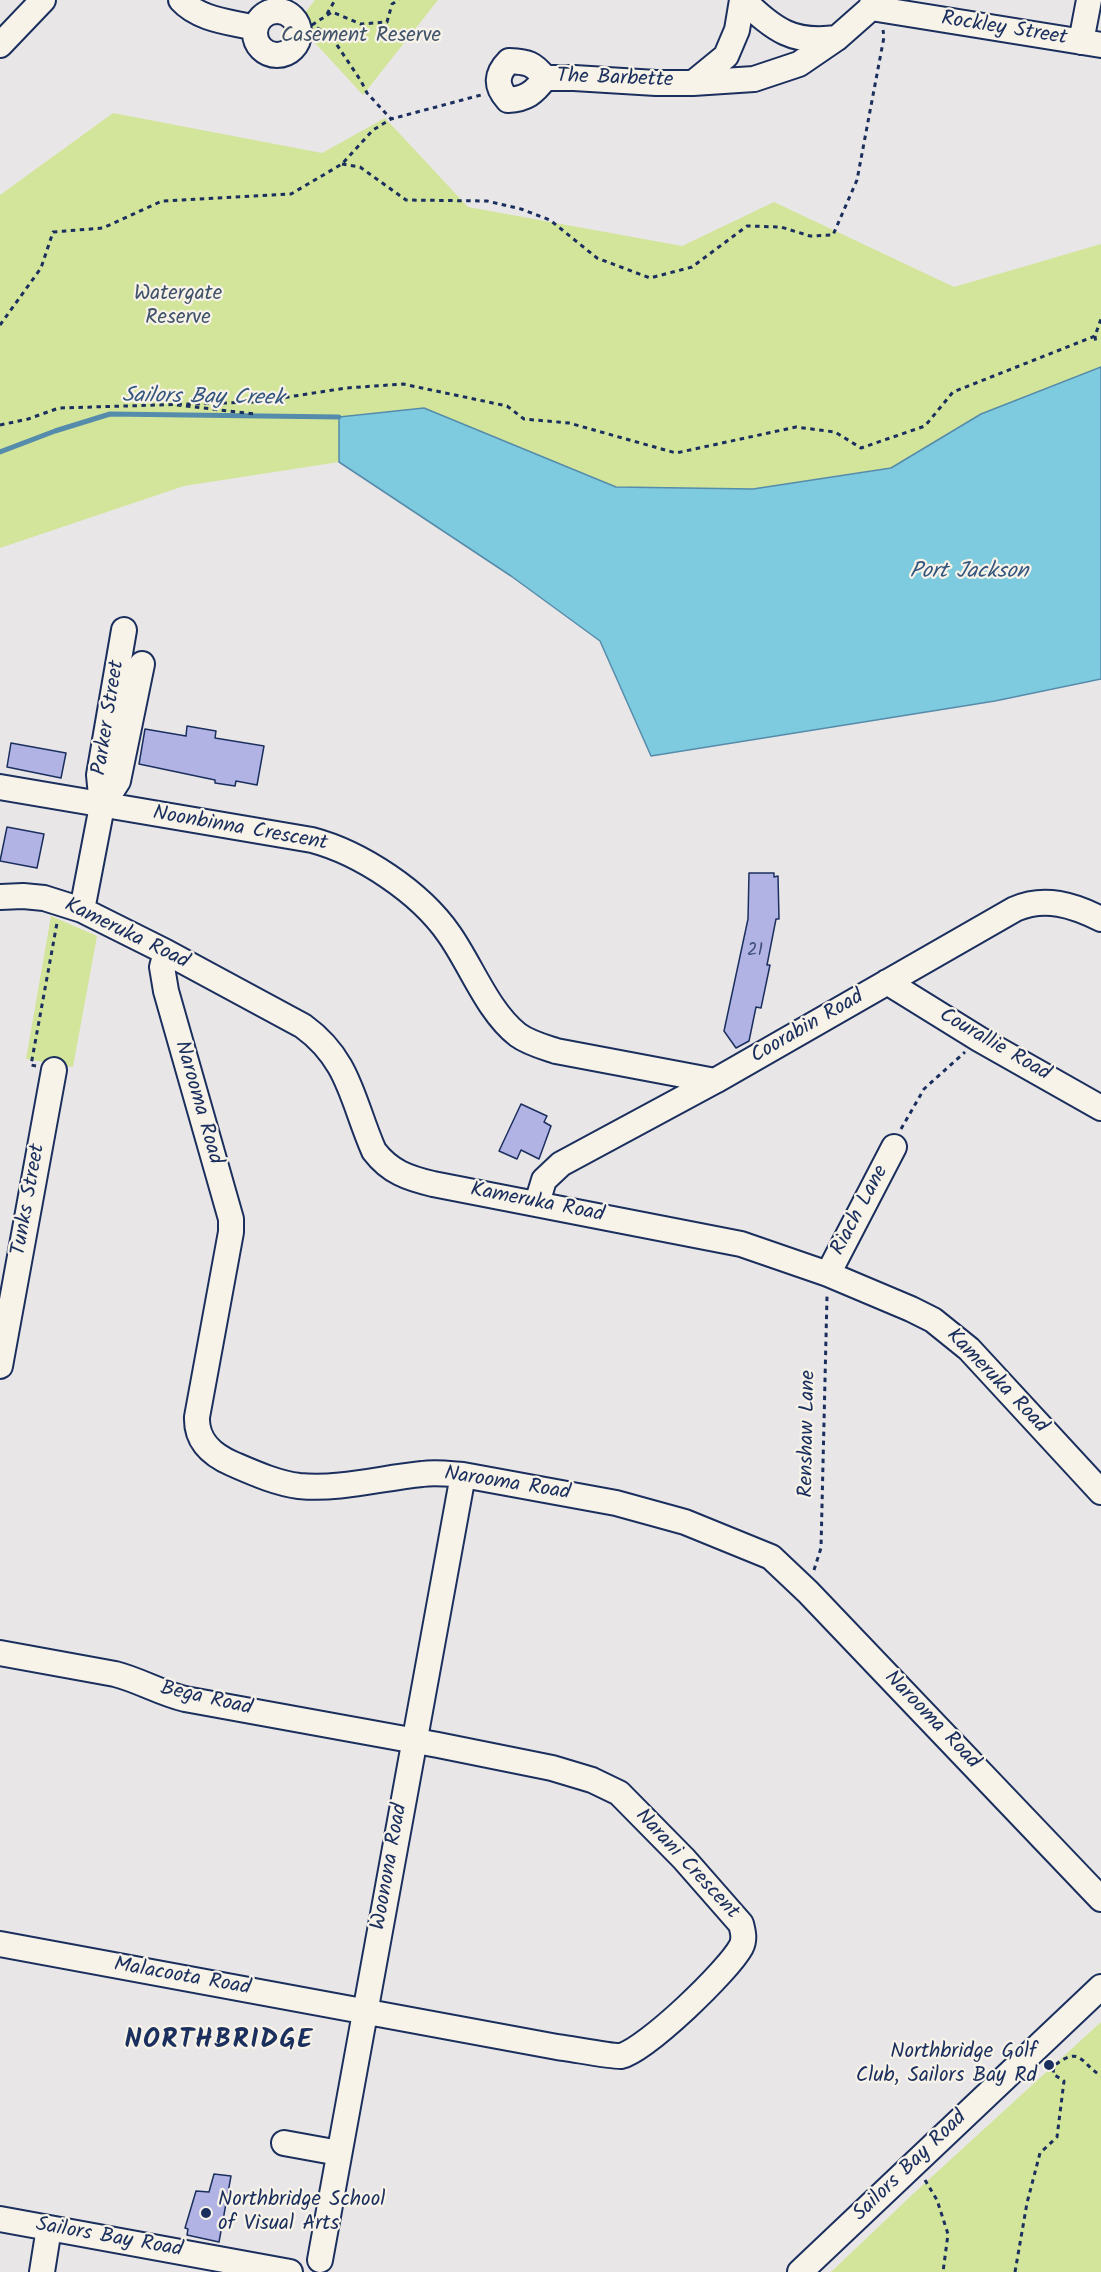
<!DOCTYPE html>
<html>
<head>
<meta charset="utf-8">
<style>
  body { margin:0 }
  canvas { display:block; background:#e9e6e7 }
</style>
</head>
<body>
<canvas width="1101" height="2272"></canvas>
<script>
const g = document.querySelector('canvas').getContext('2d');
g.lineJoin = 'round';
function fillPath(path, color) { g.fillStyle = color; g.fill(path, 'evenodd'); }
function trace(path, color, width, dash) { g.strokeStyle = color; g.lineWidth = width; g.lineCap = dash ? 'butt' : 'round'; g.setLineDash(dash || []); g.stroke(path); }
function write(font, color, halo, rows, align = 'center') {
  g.font = font + ' Kalam,sans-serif'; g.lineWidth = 4.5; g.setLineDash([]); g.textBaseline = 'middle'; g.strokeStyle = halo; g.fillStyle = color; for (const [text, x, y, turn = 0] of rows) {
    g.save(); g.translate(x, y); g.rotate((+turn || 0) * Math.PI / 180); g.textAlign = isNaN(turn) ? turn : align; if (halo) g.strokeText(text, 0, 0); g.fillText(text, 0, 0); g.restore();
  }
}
fillPath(new Path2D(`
  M315,0H438L363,95L303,30L300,19Z
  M113,113L322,153L385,118L468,207L682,246L774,202L954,287L1101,244V367L981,414L891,468L753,489L616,487L424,408L339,418V462L184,486L0,548V195Z
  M51,916L97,936L73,1067L26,1059Z
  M1101,2022V2272H831L913,2194Z`), '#d3e59a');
const water = new Path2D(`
  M1101,367V679L995,701L651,756L600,641L511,576L339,462V417L424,408L616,487L753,489L891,468L981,414Z`);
fillPath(water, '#7ecade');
trace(water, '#568cab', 1.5);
trace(new Path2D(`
  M0,452L55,431L110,414L339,417`), '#568cab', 5);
const building = new Path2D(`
  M187,726L216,731L215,738L264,746L257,785L236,781L235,786L215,783V780L139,764L145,729L186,736Z
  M11,743L66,753L61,778L7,767Z
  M7,827L44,834L37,868L0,861Z
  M749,873H774V877L778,876L779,919H776L767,965H770L761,1008L756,1007L749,1041L736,1048L724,1031L748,919Z
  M521,1104L547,1116L544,1122L551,1126L539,1159L521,1150L517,1159L499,1151Z
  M214,2174L231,2176L219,2242L187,2235L188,2229L185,2228L196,2191L209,2192Z`);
fillPath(building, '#b2b3e5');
trace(building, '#1b2f5e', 1.5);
const minor = new Path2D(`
  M181,0C199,20 231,22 255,28
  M743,0C775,30 792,44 837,38
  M871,8L1101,45
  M255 33a22 22 0 1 1 44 0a22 22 0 1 1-44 0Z
  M1081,42L1089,0
  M0,45L43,0
  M509,61C528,62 533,63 545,78C534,93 526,99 508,100C495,86 496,74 509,61Z
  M545,78H574L656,83H693L726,56L737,30L742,0
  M693,83L754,79L799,64L837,38L871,8L873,0
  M0,787L312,840C361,853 420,892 449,934C471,965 488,1012 518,1035C529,1043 544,1047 556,1051L715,1081
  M102,806L118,781L142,664
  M0,897L23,896L44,898L82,910L166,952L303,1026C350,1060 352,1101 374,1151C390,1172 408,1178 433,1184L741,1244L828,1274L911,1309L933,1320L969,1349L1101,1492
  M82,910L102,806L99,775L124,630
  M166,952L162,967L166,991L231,1219V1232L197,1417C196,1441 212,1455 233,1464C254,1473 276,1483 299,1486C340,1490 381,1478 422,1474C436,1472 450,1474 463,1475L616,1503L685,1522L771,1557L808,1592L1101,1899
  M887,982L979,1039L1101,1108
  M537,1203L544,1180L561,1164L715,1081L1015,909C1045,896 1073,905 1101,919
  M828,1274L894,1147
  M0,1366L54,1070
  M0,1653L115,1674C139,1680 160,1693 185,1699L438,1745L552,1768L592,1780L619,1793L684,1859L741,1924C743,1932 745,1939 741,1947C728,1971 647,2049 621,2056C613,2057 568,2048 557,2047L0,1944
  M284,2143L339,2153
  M0,2219L290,2272
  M320,2260L463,1475
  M42,2272L49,2228
  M800,2272L1101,1987`);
trace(minor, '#1b2f5e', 28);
trace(new Path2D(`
  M327,14L335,0
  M312,25L332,12L361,24L387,22L392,4L399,0
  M300,28L312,25L331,36L361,81L367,93L391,119
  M342,164L360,167L406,200L487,201L521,209L550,220L597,258L650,278L692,267L747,226L781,227L810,236L833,235L857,180L884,37L883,30
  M0,325L41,268L53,232L103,228L162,201L291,194L342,164L373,130L391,119L481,95
  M1095,336L1096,344
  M177,405L255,414
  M0,425L28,419L59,408L256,402L346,388L403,384L507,406L524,419L569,423L676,453L796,427L835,432L861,448L925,426L953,392L1095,336L1101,319
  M36,1066L31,1065L57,923
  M901,1129L924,1089L965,1052
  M814,1570L821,1548L827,1296
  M925,2180L937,2200L948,2234L943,2272
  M1015,2272L1027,2203L1040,2153L1057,2137L1064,2081L1053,2074L1054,2066C1080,2045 1080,2062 1101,2076`), '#1b2f5e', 3, [4.5, 4.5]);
trace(minor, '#f7f3e8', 24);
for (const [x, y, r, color] of [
  [1049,2065,6,"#1b2f5e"],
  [206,2213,6,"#1b2f5e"]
]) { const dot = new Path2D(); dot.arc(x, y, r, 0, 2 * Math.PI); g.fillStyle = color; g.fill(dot); trace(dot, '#f7f3e8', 2); }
write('18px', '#415080', null, [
  ["21",755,952]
]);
write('21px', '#1b2f5e', '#f7f3e8', [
  ["Rockley Street",1004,30,9],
  ["The Barbette",615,80,2],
  ["Parker Street",110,718,-81],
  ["Noonbinna Crescent",240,830,10],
  ["Kameruka Road",126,935,26],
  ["Coorabin Road",808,1028,-30],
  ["Courallie Road",994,1046,30],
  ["Narooma Road",197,1103,74],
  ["Tunks Street",30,1200,-80],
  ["Kameruka Road",537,1204,11],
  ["Riach Lane",861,1211,-62],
  ["Kameruka Road",996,1382,46],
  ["Renshaw Lane",809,1434,-89],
  ["Narooma Road",507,1485,9],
  ["Bega Road",206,1700,13],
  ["Narooma Road",931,1721,46],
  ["Narani Crescent",686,1865,47],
  ["Woonona Road",391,1867,-80],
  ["Malacoota Road",182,1978,10],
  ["Sailors Bay Road",911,2167,-44],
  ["Sailors Bay Road",109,2239,10]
]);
write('21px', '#40536a', '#f7f3e8', [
  ["Casement Reserve",361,37],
  ["Watergate",178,295],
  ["Reserve",178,319]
]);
write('21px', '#1b2f5e', '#f7f3e8', [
  ["Northbridge Golf",1037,2053],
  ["Club, Sailors Bay Rd",1037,2077],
  ["Northbridge School",218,2201,"left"],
  ["of Visual Arts",218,2225,"left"]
], 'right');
write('italic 22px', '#34567e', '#f7f3e8', [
  ["Sailors Bay Creek",203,399,1],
  ["Port Jackson",969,573]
]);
g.letterSpacing = '1.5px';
write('bold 27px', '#1b2f5e', '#f7f3e8', [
  ["NORTHBRIDGE",219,2042]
]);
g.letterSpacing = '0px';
</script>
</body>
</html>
